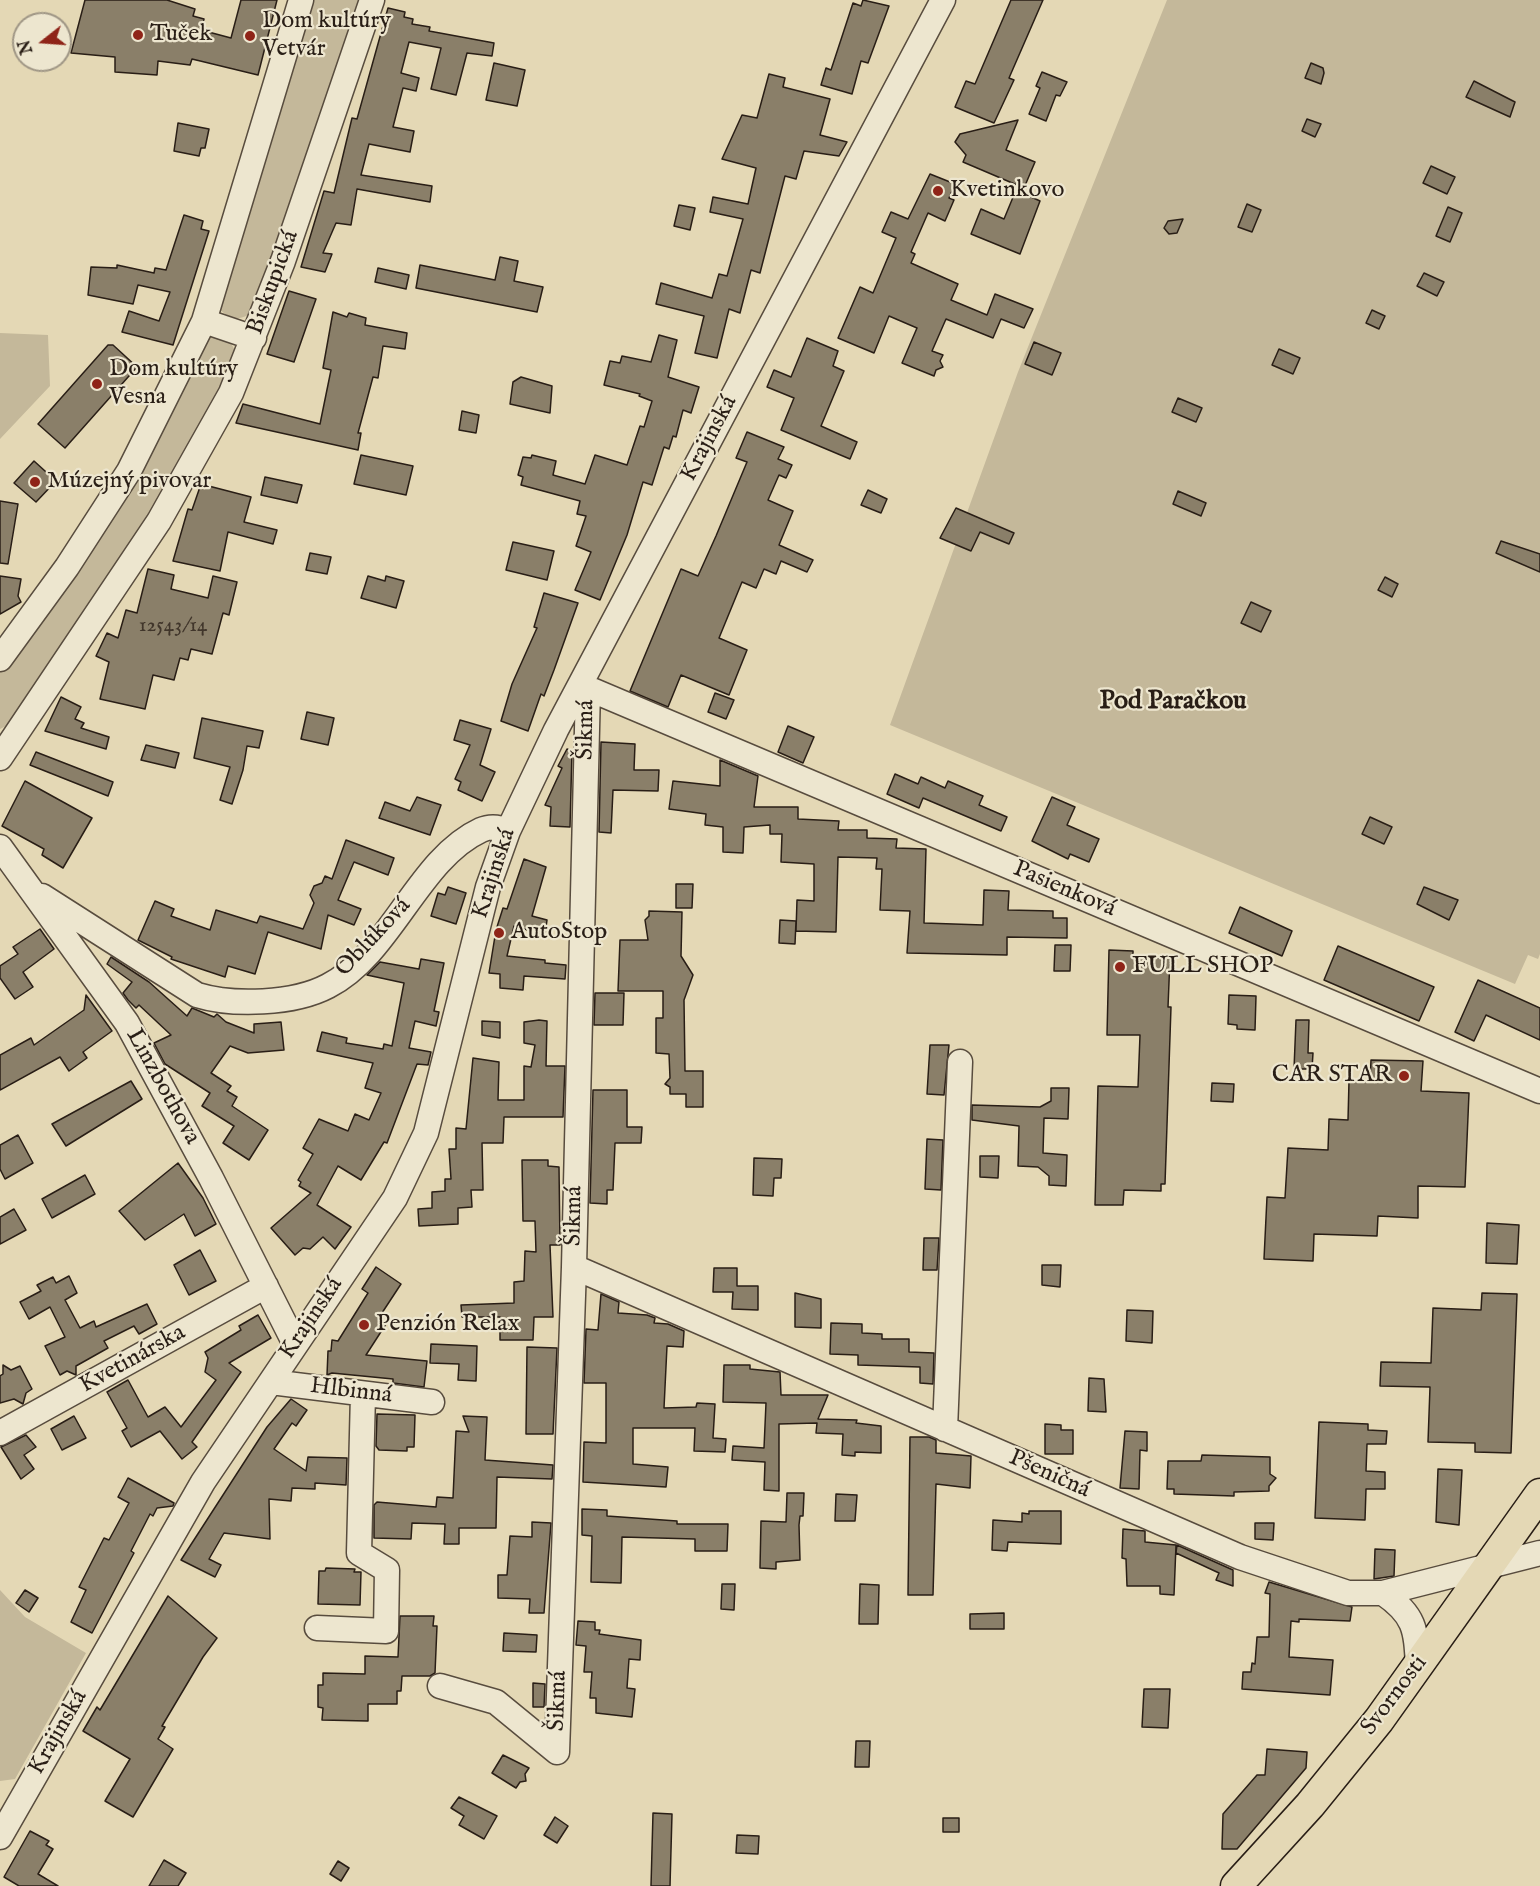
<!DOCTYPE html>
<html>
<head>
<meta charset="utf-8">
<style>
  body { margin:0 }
  #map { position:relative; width:1540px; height:1886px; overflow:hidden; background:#e4d8b5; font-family:"IM FELL English",serif }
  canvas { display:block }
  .north { position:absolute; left:12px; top:12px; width:60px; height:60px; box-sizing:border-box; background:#ede6cf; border:2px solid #9f9685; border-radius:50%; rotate:253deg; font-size:16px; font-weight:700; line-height:24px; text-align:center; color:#291e16 }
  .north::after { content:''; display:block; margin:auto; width:21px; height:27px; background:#8f2418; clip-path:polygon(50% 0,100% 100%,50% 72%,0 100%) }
</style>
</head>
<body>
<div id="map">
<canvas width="1540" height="1886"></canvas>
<div class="north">N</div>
</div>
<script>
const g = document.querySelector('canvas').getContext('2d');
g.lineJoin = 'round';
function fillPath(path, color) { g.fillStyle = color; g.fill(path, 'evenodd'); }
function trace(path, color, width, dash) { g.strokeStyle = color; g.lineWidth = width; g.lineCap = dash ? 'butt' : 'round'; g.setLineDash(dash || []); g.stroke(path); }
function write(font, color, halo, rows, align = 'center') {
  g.font = font + ' "IM FELL English",serif'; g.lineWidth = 4.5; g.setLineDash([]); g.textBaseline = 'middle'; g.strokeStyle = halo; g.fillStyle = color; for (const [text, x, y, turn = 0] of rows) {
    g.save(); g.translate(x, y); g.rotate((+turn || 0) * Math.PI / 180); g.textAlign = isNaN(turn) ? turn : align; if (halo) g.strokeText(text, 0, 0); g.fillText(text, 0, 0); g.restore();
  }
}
fillPath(new Path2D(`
  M310,0H360L256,308C243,322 231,321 218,308Z
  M1167,0H1540V954L1538,959L1528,955L1515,984L890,725L1018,372Z
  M0,333L48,335L50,386L0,439Z
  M208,334C225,338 234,340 237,359L171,481L89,609L6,726L0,729V671L47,610Z
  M0,1590L25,1617L86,1653L15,1779L0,1781Z`), '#c4b89a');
const building = new Path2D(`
  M85,0H167L195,9L193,16L204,19L201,30L231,38L241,0H277L258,75L192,59L190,65L158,61L157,75L115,72V57L71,53Z
  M863,0L889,6L868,63L861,61L852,94L821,85L826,68L831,70L853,3L861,6Z
  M1011,0H1043L1009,78L1014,80L994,123L955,107L966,81L975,84Z
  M388,8L405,12L404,17L413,19L412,24L430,27L429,31L494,43L492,56L467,53L456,95L431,89L441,48L409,42L401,73L419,78L416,91L403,88L393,127L414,131L410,152L369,144L361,175L432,186L430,202L357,189L351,225L336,223L323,253L332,254L325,272L301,267L324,191L334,193L352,118L357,119Z
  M494,63L525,70L517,106L486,100Z
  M1311,63L1323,68L1324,73L1321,84L1305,78Z
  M1042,72L1067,82L1060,96L1056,95L1046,121L1029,114L1040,88L1036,86Z
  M769,74L785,78L783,87L830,99L820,135L847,142L839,156L804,151L796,179L785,176L760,273L751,270L740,313L729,309L717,358L695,353L704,316L656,304L661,283L712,298L719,274L727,276L743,219L710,212L713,197L748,204L756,168L722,159L742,115L757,118Z
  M1474,81L1515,102L1510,117L1466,97Z
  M1307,119L1321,124L1315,137L1302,131Z
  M1018,120L1006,150L1035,162L1024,188L963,162L966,155L955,142L960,134Z
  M178,123L209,129L205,148H201L199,156L174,151Z
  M1431,166L1455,177L1447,194L1423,183Z
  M930,174L955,184L949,198L954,200L945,221L928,213L911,252L915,254L911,263L958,284L951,300L987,315L995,294L1033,309L1024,328L1001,319L993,338L946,319L932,351L943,355L940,361L943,367L936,370L934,376L902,363L917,328L889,316L874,353L838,338L860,287L873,293L896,238L882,232L891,212L908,219Z
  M1016,190L1040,201L1020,254L971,234L981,209L1004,219Z
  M1247,204L1261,210L1252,232L1238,227Z
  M679,205L695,208L690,230L674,226Z
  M1448,207L1462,213L1450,242L1436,236Z
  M184,215L203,221L201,229L209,231L173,345L122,332L129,311L159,321L170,292L138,285L133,304L88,295L91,267L117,268V265L154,273L155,268L166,270Z
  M1183,219L1177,233L1169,234L1164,228L1168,221Z
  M500,257L518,261L514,281L543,287L537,312L416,288L420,265L495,280Z
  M378,268L409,275L406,289L375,282Z
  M1424,273L1444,282L1437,296L1417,286Z
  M289,291L316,299L294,362L267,354Z
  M1372,310L1385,316L1379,329L1366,323Z
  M333,312L347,317L349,313L366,318L365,325L407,333L405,349L383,346L378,378L373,377L358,433H361L358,450L236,423L243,404L320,424L331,370L323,368Z
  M659,335L677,340L668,377L699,387L691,413L683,410L676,437L673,436L669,449L664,447L652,485L643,482L627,535L600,600L575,590L591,552L576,546L586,516L577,514L580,501L521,485L523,477L518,475L523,457L531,458L532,455L556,461L553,475L585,484L595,455L627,465L640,426L644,427L652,401L639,396L640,394L604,385L610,361L620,363L622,356L651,362Z
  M807,338L838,351L833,366L844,371L821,426L857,442L850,459L781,430L794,398L767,387L774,370L791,377Z
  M1034,342L1061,353L1052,375L1025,364Z
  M108,345H113L137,367L65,448L38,424Z
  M1279,349L1300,358L1293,374L1272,365Z
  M521,377L552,386L550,413L510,404L513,382Z
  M1178,398L1202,408L1196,422L1172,412Z
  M462,411L479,415L476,433L459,430Z
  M747,432L784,447L778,459L792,465L786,478L779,475L768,500L793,511L779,545L813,560L807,572L781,561L776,574L764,569L756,588L742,582L719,638L747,650L729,695L681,675L668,707L630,691L681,569L698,576L716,536L747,462L736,458Z
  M361,455L413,466L406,495L354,484Z
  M34,461L56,481L36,502L14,483Z
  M265,477L302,485L297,503L261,495Z
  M201,484L251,497L244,522L277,530L273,544L228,532L220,571L173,561L188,509L192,510Z
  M868,490L887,499L881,513L861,505Z
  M1178,491L1206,503L1201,516L1173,504Z
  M0,501L18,504L8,564L0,563Z
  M956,508L1014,533L1009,544L980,532L971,551L940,538Z
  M1501,541L1540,554V572L1496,553Z
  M513,542L554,551L547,580L506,570Z
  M310,553L331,557L327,574L306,570Z
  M148,569L174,575L171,589L208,598L213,576L237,582L229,615L223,613L212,654L191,649L188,660L180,658L174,680L153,675L145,709L100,699L109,662L96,656L107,633L118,638L126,610L137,613Z
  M0,576L21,579L18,596L21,602L0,614Z
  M368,576L385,581L386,576L404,581L396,608L361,598Z
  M1385,577L1398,584L1392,597L1378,590Z
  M544,593L578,603L554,670L544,696L541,694L528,731L501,721L512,684L537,628L534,627Z
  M1251,602L1271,611L1261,632L1241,623Z
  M715,693L734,700L726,719L708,712Z
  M61,697L81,707L75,719L84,723L81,728L109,737L106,749L45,731Z
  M307,712L334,718L328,745L301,739Z
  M202,718L263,731L259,748L247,746L243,770L232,804L220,800L230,767L194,758Z
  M460,720L491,729L480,765L495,772L482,801L458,790L461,782L455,779L470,745L454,740Z
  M788,726L814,737L803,763L778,752Z
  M601,742L635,744L634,770H659L658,791L613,790L611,833L599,832Z
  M146,745L179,753L175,768L141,760Z
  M567,749L572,751L570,827L550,826L551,807L545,805L562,768L558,766Z
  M36,752L113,782L108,796L30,765Z
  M720,760L758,776L754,807H798V819L839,821L838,830H867V838L897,839L896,848L926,849L924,923L983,925L984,890L1009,891L1008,910L1053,911V918H1067V938L1007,937V955L907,953L910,911L880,910L882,869H876L877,858L838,857L836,932L796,931L797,900L814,901V864L781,862L782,834H770V825L744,827L743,853L723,852V827L705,825L706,814L669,809L673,781L720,786Z
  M895,774L918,784L921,777L945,788L948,781L983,796L979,805L1007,817L1001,831L923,798L919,808L887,794Z
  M25,781L92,818L63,868L42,855L44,849L2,826Z
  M417,797L441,805L430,835L379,818L385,802L410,811Z
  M1052,797L1075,807L1067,825L1099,839L1089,862L1070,854L1068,859L1032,841Z
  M1370,817L1392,827L1384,844L1362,834Z
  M346,840L394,858L388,875L354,862L338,900L361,909L354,925L328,915L321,949L268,932L255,974L228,966L225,977L171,959L172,957L138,940L155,901L174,909L171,916L210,930L216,910L257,923L260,916L303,929L314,903L310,895L314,886L322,883L325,876L332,879Z
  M524,859L546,867L532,916L547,920L545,935L514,926L507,956L545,960V963L566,965L565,979L524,976L523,990L500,988V974L489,973L496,930L503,908L507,909Z
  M676,884H693L692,908H676Z
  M448,887L466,893L456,924L431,916L438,893L445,895Z
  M1424,887L1458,900L1449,920L1417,904Z
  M1240,907L1292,931L1282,956L1229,933Z
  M649,911L682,912L681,956L693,975L684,1000L685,1071H703V1107H686V1094H670V1087L665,1084L670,1078L669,1054L656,1053V1018H663V991H618L620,940H648L645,920L649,916Z
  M780,920L796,921L795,944L779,943Z
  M40,929L54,949L23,972L33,987L15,999L0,978V966L18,954L13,947Z
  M1055,945H1071L1070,971H1054Z
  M1338,946L1434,987L1419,1021L1324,980Z
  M1109,950L1133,951V958H1170L1168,1007H1171L1165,1184H1161V1191L1124,1190L1123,1205H1095L1098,1086L1138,1087L1140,1035H1107Z
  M111,957L149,982L187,1016L192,1008L214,1017L217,1014L226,1022L254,1033V1024L281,1022L284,1050L248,1053L230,1046L211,1073L231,1086L227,1091L237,1097L232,1106L268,1130L249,1160L223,1143L234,1126L202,1106L210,1093L165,1064L154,1043L171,1035L139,1005L136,1008L128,1000L123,993L132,982L107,964Z
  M421,959L444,963L434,1011L439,1012L436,1026L415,1021L409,1048L431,1052L428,1065L417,1064L387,1143L384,1142L361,1180L338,1166L317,1205L351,1227L335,1249L323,1237L310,1249L303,1248L295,1255L271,1228L311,1193L299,1186L301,1182L298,1180L313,1154L303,1148L319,1119L348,1131L355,1114L369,1120L381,1093L365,1088L373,1063L317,1051L322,1032L347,1038L346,1043L383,1049L384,1044L392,1046L404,983L367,975L380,962L419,969Z
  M1478,980L1540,1008V1040L1486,1015L1474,1041L1455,1032Z
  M595,993H624L623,1025H594Z
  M86,995L112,1031L83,1052L87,1058L69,1071L60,1057L0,1090V1055L31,1038L34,1045L84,1010Z
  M1229,995L1256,996L1255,1030L1237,1029V1025L1228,1024Z
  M539,1020L547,1021L546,1066H565L563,1117H504L503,1143H482L483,1190H471L472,1207L458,1208V1224L419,1226L418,1209L432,1208V1192L445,1191V1179H451L449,1149H456V1128L466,1129L473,1058L499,1062L498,1100H524V1066L531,1067L535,1045L524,1043V1022Z
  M1296,1020H1309L1308,1053H1313L1312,1069H1294Z
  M482,1021L500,1022V1038L482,1035Z
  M930,1045H949L944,1095L927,1094Z
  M1371,1060L1423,1061L1421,1091L1469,1093L1465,1187L1418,1186V1218L1378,1216L1377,1236L1314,1234L1313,1261L1264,1259L1267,1197L1285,1198L1288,1148L1328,1150L1329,1119L1348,1120L1349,1081L1370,1082Z
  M131,1081L142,1099L66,1146L52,1124Z
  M1212,1083L1234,1084L1233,1102L1211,1101Z
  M1051,1088H1069L1068,1119L1044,1118L1043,1153L1067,1155L1066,1186L1049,1185V1176L1038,1167L1018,1166L1019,1126L972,1120V1105L1040,1107L1051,1101Z
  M593,1090H627V1127H642L641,1143H615L613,1190H607V1204L590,1203Z
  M18,1135L33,1163L5,1179L0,1169V1145Z
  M927,1139L943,1140L941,1190L925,1189Z
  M980,1156H999L998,1178L980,1177Z
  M754,1158L782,1159L781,1178H774L773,1196L753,1195Z
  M522,1160H548V1166L559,1167L560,1245H550L553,1317H534L533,1340H500V1317H462L461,1305L514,1303V1282L524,1281L525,1251L536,1252L535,1221H523Z
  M178,1163L203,1198L216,1224L195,1236L184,1214L145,1240L119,1211Z
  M85,1175L95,1194L52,1218L42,1199Z
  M14,1209L26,1230L0,1244V1217Z
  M1487,1223L1519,1225L1517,1264L1486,1263Z
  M924,1238H939L937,1270H923Z
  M200,1250L216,1281L189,1295L174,1265Z
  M1042,1265H1061L1060,1287L1042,1285Z
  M376,1267L401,1284L378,1319L386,1324L366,1355L427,1361L424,1387L393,1383V1379L332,1373L327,1375L328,1351H331L332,1340L338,1341L368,1293L362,1289Z
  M714,1268H737V1286H758V1310L732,1309L733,1292H713Z
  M69,1276L77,1293L65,1300L80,1328L94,1321L96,1327L147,1304L157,1324L139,1334L134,1326L104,1341L108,1348L76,1366V1375L67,1371L60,1375L45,1346L65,1337L50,1307L29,1319L20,1302L41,1291L37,1285L53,1277L56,1283Z
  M795,1293L821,1299V1328L795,1327Z
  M1482,1293L1517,1294L1511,1453L1475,1452V1443L1428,1442L1430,1387L1380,1386L1381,1362L1431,1363L1433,1308L1481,1310Z
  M601,1294L619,1302L618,1313L647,1315L655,1318L654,1323L668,1324L684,1331L683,1347L667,1346L664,1408L696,1407L697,1403L715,1404L713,1438L726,1439L725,1452L694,1451L695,1428H633V1464L668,1467L666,1487L583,1482L584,1442L606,1443V1383H584L586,1329L598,1330Z
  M1127,1310L1153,1311L1152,1343L1126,1341Z
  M258,1315L271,1338L229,1363L241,1372L192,1442L197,1447L182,1459L160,1431L131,1447L122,1431L127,1428L107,1392L128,1380L148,1417L165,1407L181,1427L216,1380L205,1372L208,1358L205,1352L241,1330L239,1326Z
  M831,1323L862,1324V1333L882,1334V1339H909V1352L934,1353L933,1384L920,1383V1367L858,1365V1355L830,1354Z
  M431,1344L477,1346L476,1381L458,1380L459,1364L430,1363Z
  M527,1347L557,1348L553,1434H526Z
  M3,1365L11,1370L20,1366L32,1389L26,1393L23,1404L14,1399L0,1403V1376L3,1374Z
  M724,1365H750V1369L780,1372L781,1395H828L818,1419L857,1420L856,1423L881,1426V1453L855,1452V1456L842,1455L843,1434L816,1433L817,1423L779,1424V1491L764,1490L765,1462L732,1460L733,1446L764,1448L766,1403L723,1402Z
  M1089,1378L1104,1379L1106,1412L1088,1411Z
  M291,1399L307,1410L296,1426L292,1423L274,1449L306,1471L308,1457L347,1458L346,1485L315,1483V1489L292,1488L291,1501L269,1499L270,1539L224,1533L209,1559L221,1565L215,1577L181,1560L267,1427Z
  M377,1414L415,1415L414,1447H407V1451L379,1450L376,1446Z
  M74,1416L86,1438L62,1450L51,1429Z
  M463,1416L487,1417L485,1460L553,1465L552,1479L497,1477L496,1528H459V1544H444L445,1524L412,1523L411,1539L374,1538V1505L377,1502L436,1507L437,1497L453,1498L456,1431L469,1432Z
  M1319,1422L1368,1424V1430L1387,1431L1386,1444H1367L1366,1471L1385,1472V1489H1366L1365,1520L1315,1518Z
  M1045,1424L1061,1425V1430H1073V1454H1045Z
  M1125,1431L1147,1432V1451L1140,1450L1139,1489L1120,1488Z
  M26,1435L36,1447L24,1455L34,1469L21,1479L1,1447Z
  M910,1437H929L936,1440V1453L971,1456L970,1488L936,1484L933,1595H908Z
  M1202,1455L1270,1457V1474L1276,1478L1269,1486V1491L1234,1492V1496L1174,1494V1489H1167L1168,1461H1201Z
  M1438,1469L1462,1470L1459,1525L1436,1522Z
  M128,1478L174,1503L173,1506L157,1508L153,1516L150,1514L131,1551L134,1553L92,1633L71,1622L86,1590L79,1587L104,1538L109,1540L129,1503L118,1497Z
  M787,1493H804L803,1516H800L799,1525L800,1560L776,1562V1569L760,1568L761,1521L786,1522Z
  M836,1494L857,1495L855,1521H835Z
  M582,1509L607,1510V1516L677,1521V1524H728L727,1551H695V1539L622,1537L621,1583L591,1582L592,1536L582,1535Z
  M1029,1511H1061V1544L1008,1542L1007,1551L992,1550L993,1520L1022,1522V1513L1029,1514Z
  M532,1522L551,1523L544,1613H529L530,1599L498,1598V1575H507L510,1536L532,1537Z
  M1255,1523H1274L1273,1540L1255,1539Z
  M1123,1529L1145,1531V1542L1176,1545L1174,1595L1160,1594V1586H1127L1126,1559L1122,1558Z
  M1177,1545L1233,1570V1586L1216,1580L1219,1573L1176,1553Z
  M1375,1549L1395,1550L1394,1576L1374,1579Z
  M326,1568L355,1569L354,1572H361L360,1605L318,1604L319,1571H325Z
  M1269,1582L1352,1607L1350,1621L1299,1619V1622L1291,1621L1289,1657L1333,1660L1330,1695L1242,1689L1243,1672H1251L1252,1663L1255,1664L1257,1637H1269L1270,1594L1265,1593Z
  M722,1584H735L734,1610L721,1609Z
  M860,1584L879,1585L878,1624H859Z
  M25,1590L38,1598L29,1612L16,1603Z
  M168,1596L217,1638L203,1657L162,1726L165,1727L158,1739L173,1749L133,1817L105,1801L130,1759L83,1731L97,1707L100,1710Z
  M1004,1613V1629H970V1614Z
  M400,1616H434L433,1626H437L435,1673L430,1676H402L401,1691H397V1704H368V1721L322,1720L323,1708L318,1707V1685H323V1673L365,1674V1656L398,1657Z
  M578,1621L595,1622V1630H600L599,1634L641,1640L640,1660L629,1659L627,1688L635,1689L632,1717L596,1713V1698H590L592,1672H584L586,1646L576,1645Z
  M504,1633L537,1635L536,1652L503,1651Z
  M533,1683L545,1684L544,1707H533Z
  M1144,1689H1170L1168,1728L1142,1727Z
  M856,1741H870L869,1767H855Z
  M1267,1749L1307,1752L1306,1768L1237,1849H1222L1223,1814L1257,1775H1265Z
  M503,1755L529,1768L525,1774L526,1781L520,1782L516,1788L492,1773Z
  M459,1797L497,1816L484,1839L459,1825L464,1816L451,1808Z
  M653,1813L672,1814L670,1886H651Z
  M555,1817L568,1826L557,1843L544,1835Z
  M943,1818H959V1832H943Z
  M30,1831L49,1841L46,1845L53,1849L38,1874L58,1886H19L4,1877Z
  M737,1835L759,1836L758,1854L736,1853Z
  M164,1860L186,1873L178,1886H149Z
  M338,1861L349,1868L341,1881L330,1874Z`);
fillPath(building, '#8a7f69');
trace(building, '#291e16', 1.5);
const minor = new Path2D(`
  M204,321L254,338
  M0,659L67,567L129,471L204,321L301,0
  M580,685L1540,1091
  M0,758L159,521L231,393L283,261L372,0
  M0,847L127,1023L211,1178L295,1344
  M42,896L197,995C233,1006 294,1004 328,986C391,954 418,859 481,830C490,826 499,827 508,831
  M574,1267L1240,1557L1348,1593H1383L1540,1553
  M271,1382L432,1402
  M945,1429L960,1062
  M0,1433L266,1286
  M1383,1593C1415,1615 1416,1629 1418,1666
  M317,1628L386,1631L387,1570L359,1553L363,1394
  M440,1686L496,1702L557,1752
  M557,1752L574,1267L588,688
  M0,1837L203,1482L395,1198L426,1133L488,887L508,831L556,730L943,0`);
const major = new Path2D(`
  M1236,1886L1310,1805L1379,1720L1540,1494`);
trace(minor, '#584c3e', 27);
trace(major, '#291e16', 33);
trace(minor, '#ede6cf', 24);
trace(major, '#e4d8b5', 30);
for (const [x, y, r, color] of [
  [138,35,6,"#8f2418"],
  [250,36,6,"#8f2418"],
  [938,191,6,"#8f2418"],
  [97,384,6,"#8f2418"],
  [35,482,6,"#8f2418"],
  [499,933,6,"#8f2418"],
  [1120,967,6,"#8f2418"],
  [1404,1076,6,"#8f2418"],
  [364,1325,6,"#8f2418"]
]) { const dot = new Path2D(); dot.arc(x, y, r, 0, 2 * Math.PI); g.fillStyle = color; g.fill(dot); trace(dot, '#ede6cf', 2); }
write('21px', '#41362b', null, [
  ["12543/14",173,627]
]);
write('24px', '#291e16', '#ede6cf', [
  ["Dom kultúry",262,22],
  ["Vetvár",262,50],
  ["Tuček",150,35],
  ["Kvetinkovo",950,191],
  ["Dom kultúry",109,370],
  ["Vesna",109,398],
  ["Múzejný pivovar",47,482],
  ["AutoStop",511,933],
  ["FULL SHOP",1132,967],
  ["CAR STAR",1392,1076,"right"],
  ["Penzión Relax",376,1325]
], 'left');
write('24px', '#291e16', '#ede6cf', [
  ["Biskupická",274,283,-70],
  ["Krajinská",710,439,-62],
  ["Šikmá",587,730,-89],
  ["Krajinská",495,874,-72],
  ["Pasienková",1064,890,23],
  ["Oblúková",374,938,-47],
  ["Linzbothova",162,1087,61],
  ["Šikmá",575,1216,-89],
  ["Krajinská",312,1319,-56],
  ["Kvetinárska",133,1360,-29],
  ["Hlbinná",351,1392,7],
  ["Pšeničná",1049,1475,24],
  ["Svornosti",1395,1696,-53],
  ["Šikmá",559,1701,-88],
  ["Krajinská",59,1733,-60]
]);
write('bold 26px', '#291e16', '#ede6cf', [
  ["Pod Paračkou",1173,703]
]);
</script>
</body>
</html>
